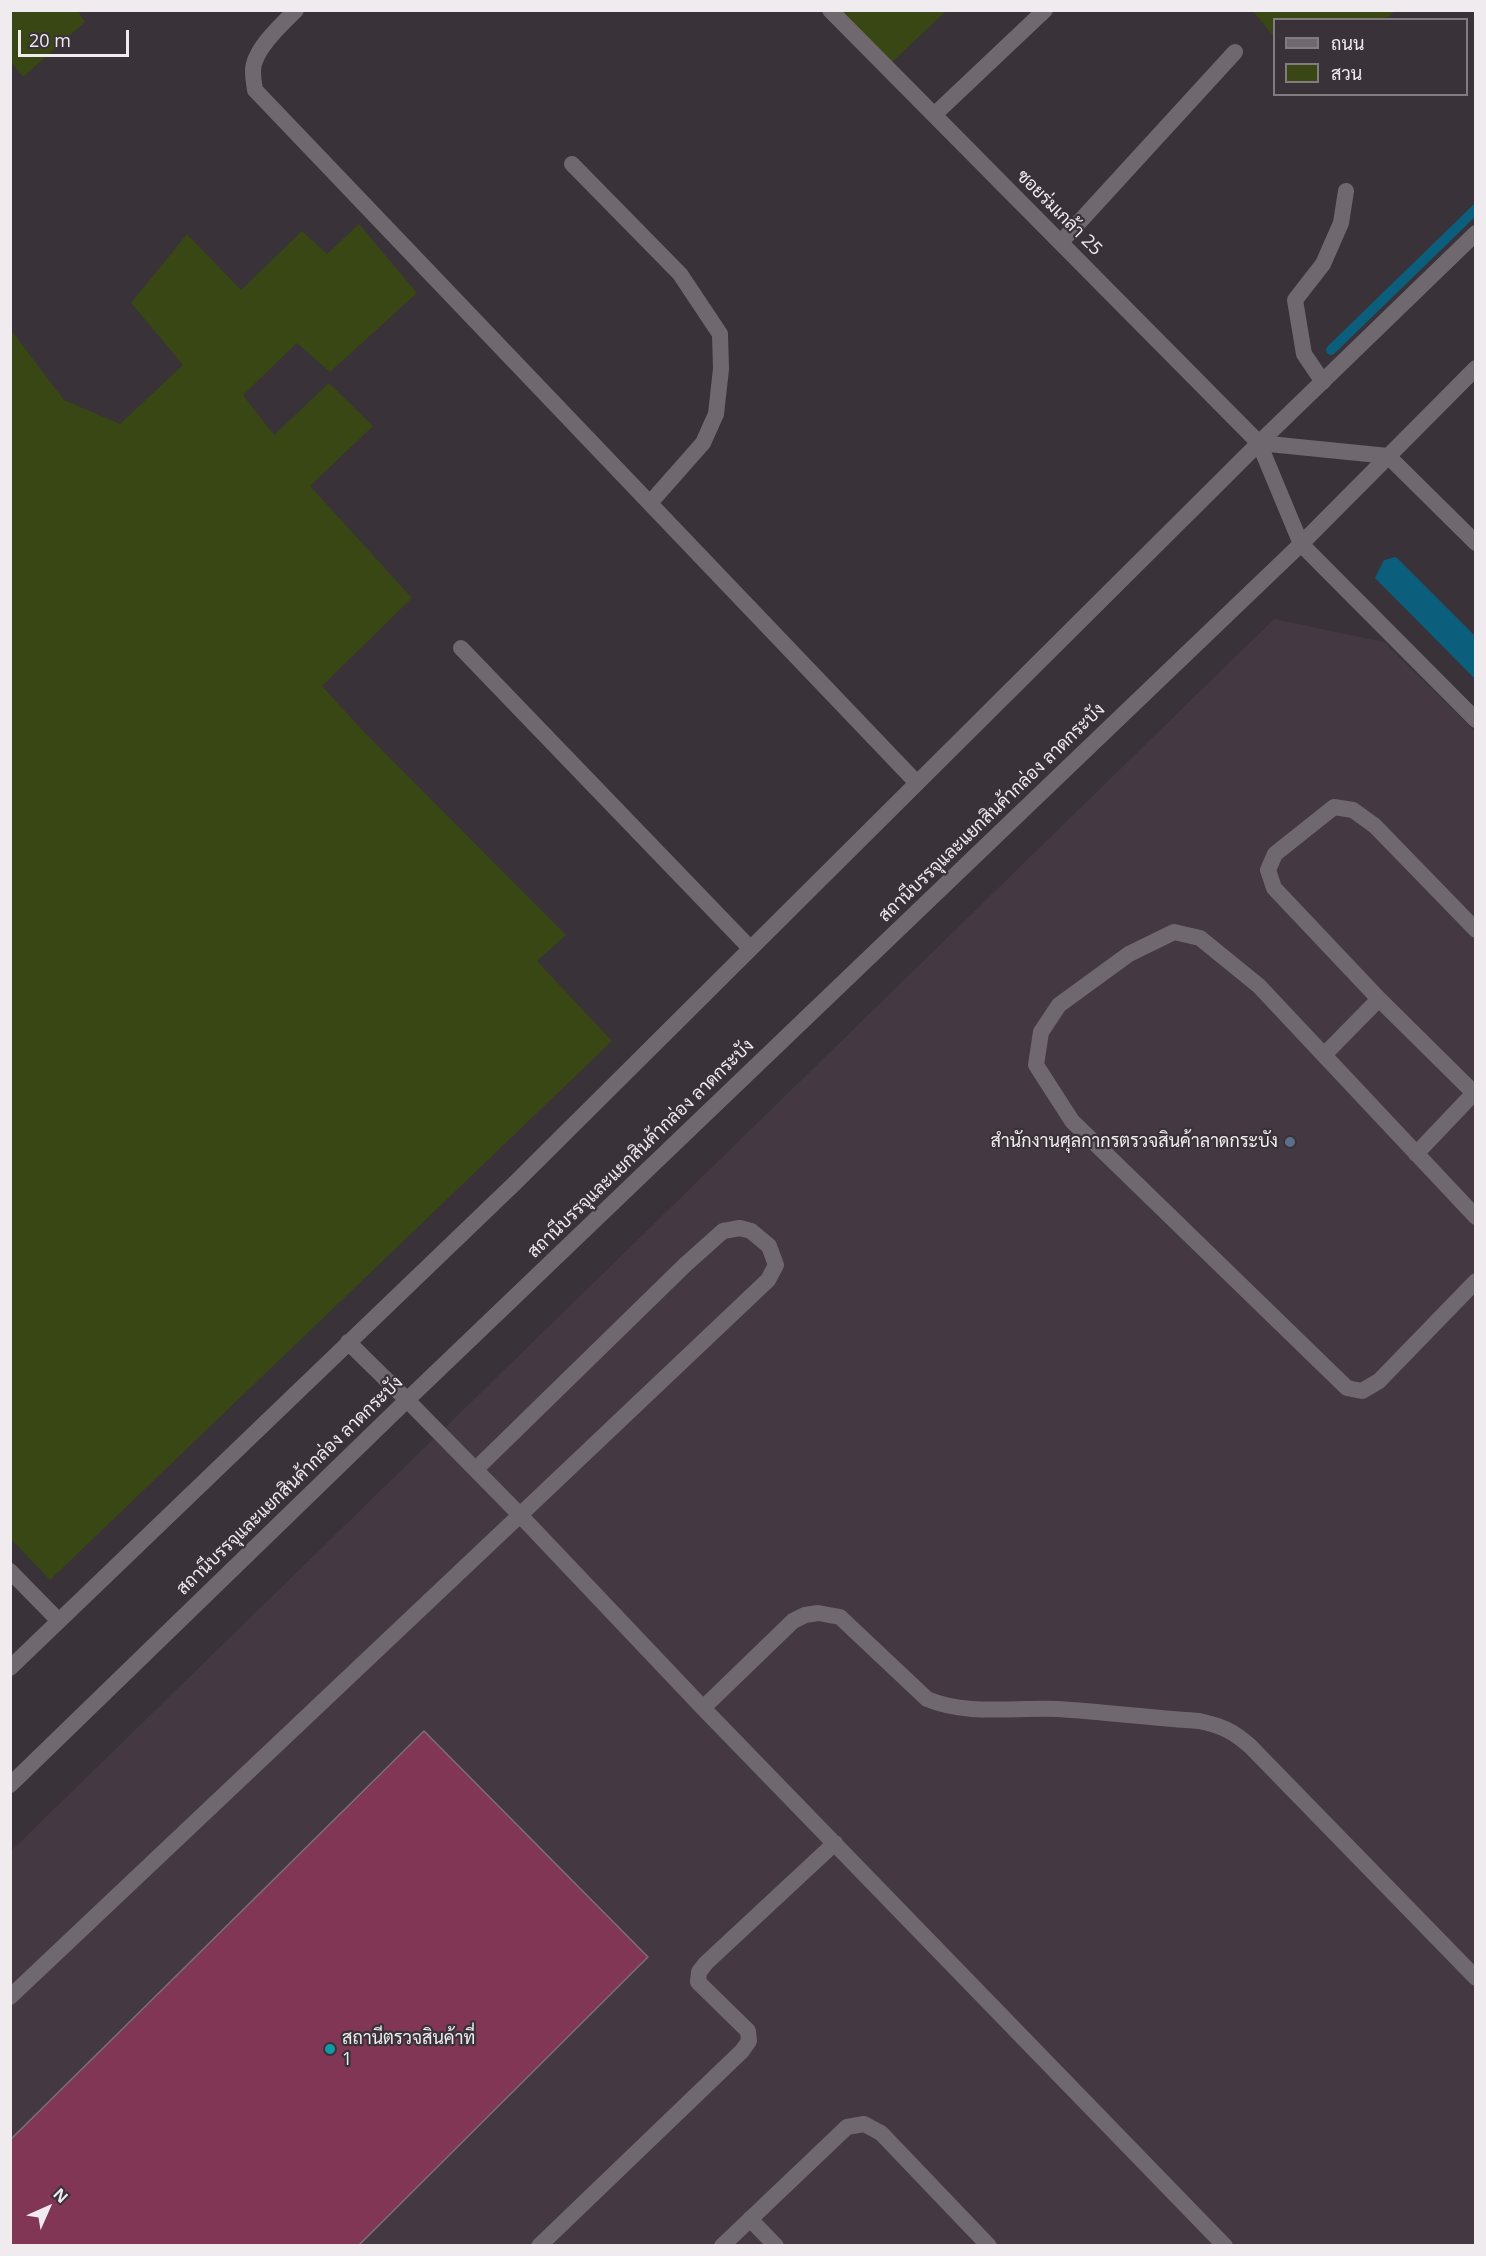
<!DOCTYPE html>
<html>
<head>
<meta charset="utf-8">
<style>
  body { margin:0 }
  #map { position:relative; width:1486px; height:2256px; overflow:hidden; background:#393238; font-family:"Open Sans",Sarabun,sans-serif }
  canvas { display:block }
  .frame { position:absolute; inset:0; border:12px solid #efebef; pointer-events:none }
  .legend { position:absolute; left:1273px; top:18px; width:195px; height:78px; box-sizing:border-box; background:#393238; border:2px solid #827c81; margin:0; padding:8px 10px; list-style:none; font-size:18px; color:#efebef }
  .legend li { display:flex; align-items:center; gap:12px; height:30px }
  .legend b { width:30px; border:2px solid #827c81 }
  .north { position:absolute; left:18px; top:2178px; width:60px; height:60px; -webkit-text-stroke:4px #393238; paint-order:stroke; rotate:45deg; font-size:16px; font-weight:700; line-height:24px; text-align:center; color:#efebef }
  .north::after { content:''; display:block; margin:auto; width:21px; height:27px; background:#efebef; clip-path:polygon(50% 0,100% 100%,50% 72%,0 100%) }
  .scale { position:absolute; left:18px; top:30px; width:111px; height:27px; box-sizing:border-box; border:3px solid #efebef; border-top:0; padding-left:8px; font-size:18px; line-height:21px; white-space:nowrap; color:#efebef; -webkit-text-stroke:4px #393238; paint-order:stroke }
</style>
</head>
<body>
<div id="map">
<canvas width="1486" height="2256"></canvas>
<div class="frame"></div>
<ul class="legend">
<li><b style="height:8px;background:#70686f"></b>ถนน</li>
<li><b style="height:16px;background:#384713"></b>สวน</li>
</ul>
<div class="north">N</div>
<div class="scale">20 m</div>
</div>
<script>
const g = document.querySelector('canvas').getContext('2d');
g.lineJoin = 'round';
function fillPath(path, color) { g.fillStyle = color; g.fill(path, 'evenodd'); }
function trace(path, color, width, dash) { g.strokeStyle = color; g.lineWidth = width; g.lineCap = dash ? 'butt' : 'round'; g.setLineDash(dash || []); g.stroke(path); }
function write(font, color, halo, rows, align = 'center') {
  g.font = font + ' "Open Sans",Sarabun,sans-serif'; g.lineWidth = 4.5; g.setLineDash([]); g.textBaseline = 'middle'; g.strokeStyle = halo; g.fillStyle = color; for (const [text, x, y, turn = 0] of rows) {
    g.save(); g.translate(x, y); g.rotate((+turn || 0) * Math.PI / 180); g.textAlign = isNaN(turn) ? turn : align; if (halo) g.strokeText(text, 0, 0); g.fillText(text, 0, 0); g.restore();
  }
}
fillPath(new Path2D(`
  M1274,619L1384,642L1475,731V2245L11,2246V1851Z`), '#443843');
fillPath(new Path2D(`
  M10,11H78L85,22L23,77L11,62Z
  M837,11H946L890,64Z
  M1253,11H1395L1386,19L1274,20V37Z
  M359,224L417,293L330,372L297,343L243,395L274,435L329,383L373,426L310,486L412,598L322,686L364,732L566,935L537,961L612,1041L50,1580L10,1538L11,330L64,400L120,424L183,365L131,303L187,234L241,290L302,231L327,254Z`), '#384713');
fillPath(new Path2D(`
  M1396,557L1475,636V679L1375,578L1384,560Z`), '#0b5f7d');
trace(new Path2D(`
  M1331,350L1476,209`), '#0b5f7d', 10);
const building = new Path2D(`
  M424,1731L648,1957L358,2246H10V2140Z`);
fillPath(building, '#803654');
trace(building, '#7b7074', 1.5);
trace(new Path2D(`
  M296,10C282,24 253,50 253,71C253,77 254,84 255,90L917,783
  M572,164L680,274L720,334L721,369L716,414L703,443L650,503
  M1323,382L1304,354L1295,300L1323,264L1341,223L1346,191
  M1324,1055L1379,999
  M1416,1154L1474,1093L1379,999L1274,888L1268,870L1275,854L1334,807L1353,810L1375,826L1476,930
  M1476,1217L1259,986L1200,938L1174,932L1129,954L1059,1005L1041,1032L1036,1065L1072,1121L1347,1388L1362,1391L1379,1381L1476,1281
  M476,1469L685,1265L723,1231L740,1228L751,1231L769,1246L776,1265L768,1280L520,1515L703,1708L1225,2246
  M703,1708L793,1621L805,1615L818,1613L840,1617L927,1699C967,1716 1015,1707 1058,1709C1105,1712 1152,1718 1199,1721C1222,1726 1233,1731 1250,1746L1476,1978
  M10,1997L520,1515L407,1400
  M750,2219L776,2246
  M539,2246L742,2051L749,2041L748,2031L698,1982L699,1972L706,1963L835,1843
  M722,2246L847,2127L864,2124L881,2133L989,2246`), '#70686f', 16);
trace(new Path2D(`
  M830,10L1259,443
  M934,115L1045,10
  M1061,242L1235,52
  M1476,543L1388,456L1259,443L1301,544L1476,720
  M461,648L750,948
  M348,1342L407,1400
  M10,1571L59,1621
  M10,1668L516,1182L1259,443L1476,233
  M10,1785L407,1400L1301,544L1476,368`), '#70686f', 16);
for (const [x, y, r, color] of [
  [1290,1142,6,"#5c6f8a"],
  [330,2049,6,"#0f9aa8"]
]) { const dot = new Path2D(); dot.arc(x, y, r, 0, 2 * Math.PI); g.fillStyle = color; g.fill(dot); trace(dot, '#393238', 2); }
write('18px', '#efebef', '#393238', [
  ["ซอยร่มเกล้า 25",1059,213,45],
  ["สถานีบรรจุและแยกสินค้ากล่อง ลาดกระบัง",992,813,-44],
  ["สถานีบรรจุและแยกสินค้ากล่อง ลาดกระบัง",641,1149,-44],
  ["สถานีบรรจุและแยกสินค้ากล่อง ลาดกระบัง",290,1486,-44]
]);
write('18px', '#efebef', '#393238', [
  ["สำนักงานศุลกากรตรวจสินค้าลาดกระบัง",1278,1142],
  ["สถานีตรวจสินค้าที่",342,2039,"left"],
  ["1",342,2060,"left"]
], 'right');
</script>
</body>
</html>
